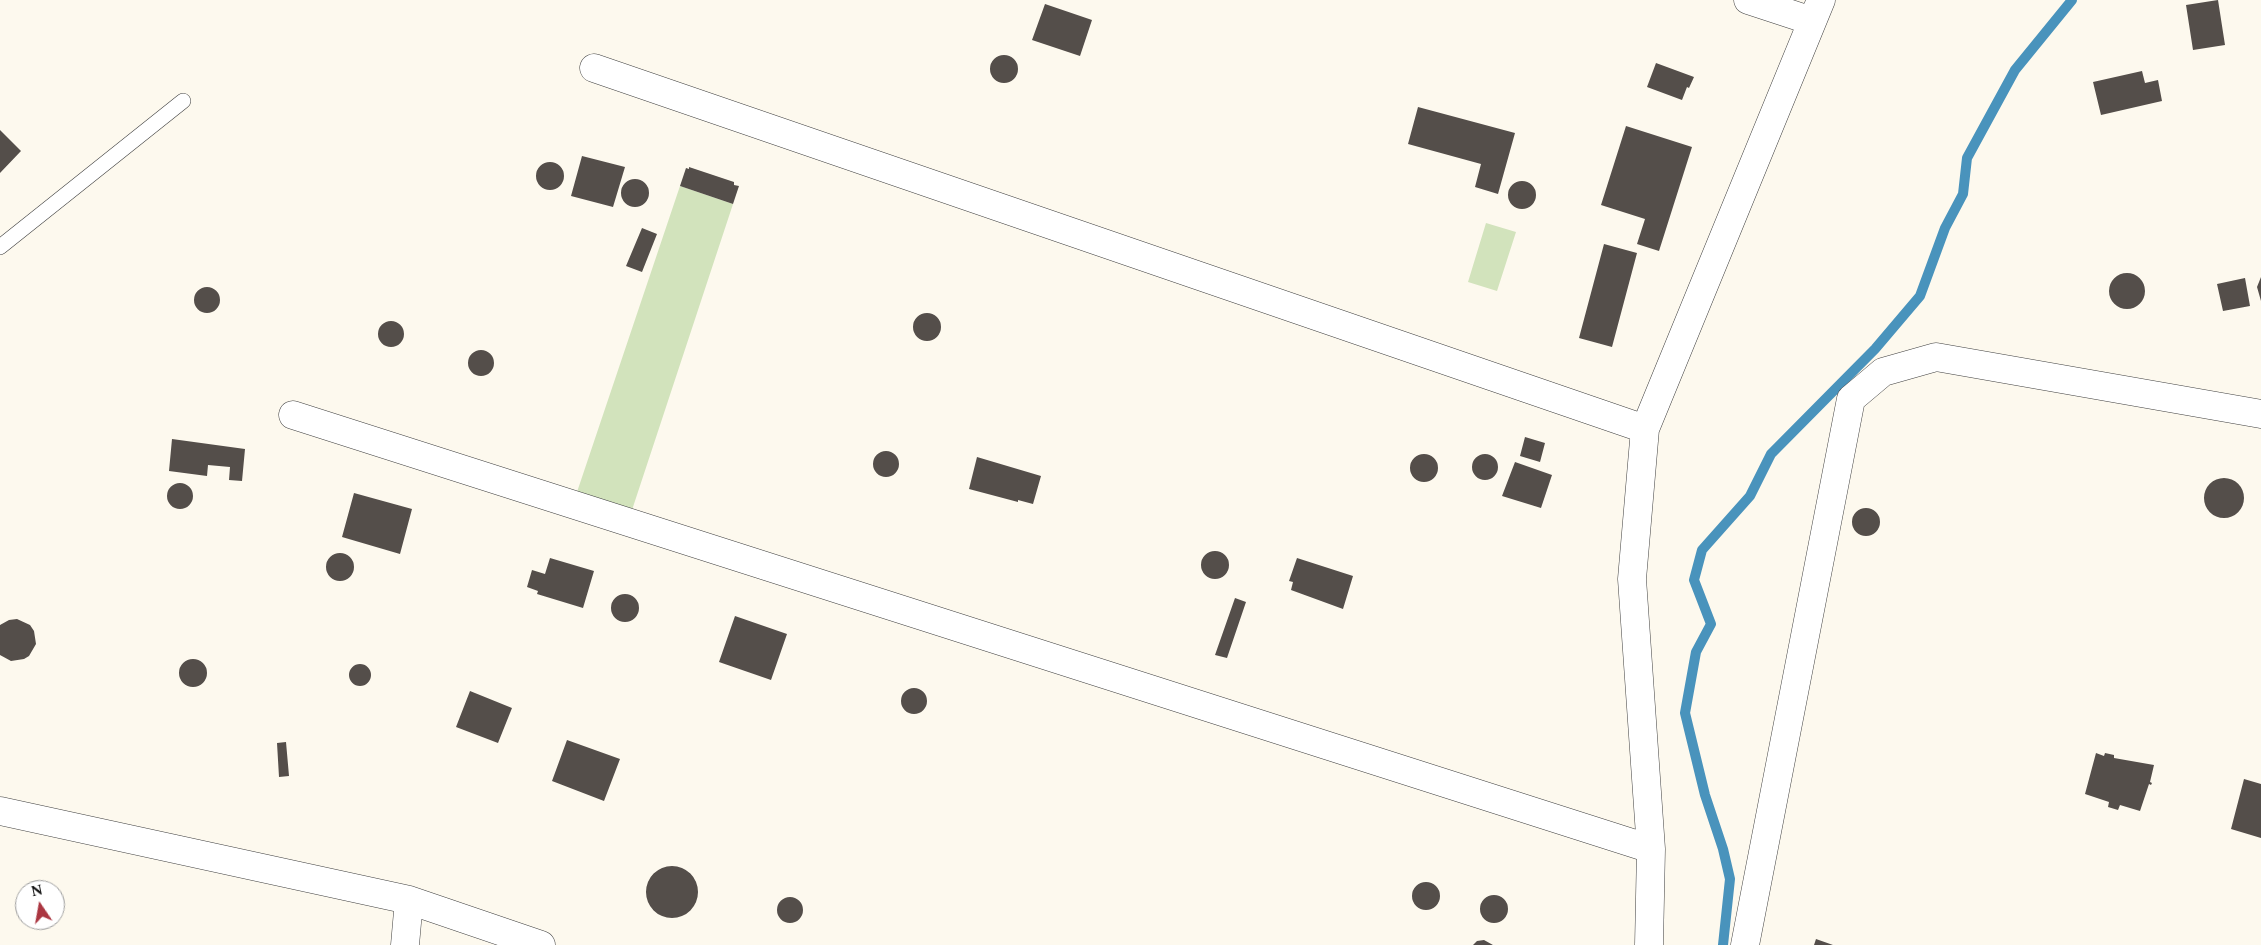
<!DOCTYPE html>
<html>
<head>
<meta charset="utf-8">
<style>
  body { margin:0 }
  #map { position:relative; width:2261px; height:945px; overflow:hidden; background:#fdf9ee; font-family:Spectral,serif }
  canvas { display:block }
  .north { position:absolute; left:15px; top:880px; width:50px; height:50px; box-sizing:border-box; background:#fff; border:1px solid #9e9e9e; border-radius:50%; rotate:348deg; font-size:14px; font-weight:700; line-height:20px; text-align:center; color:#0d0d0d }
  .north::after { content:''; display:block; margin:auto; width:18px; height:22px; background:#ab3641; clip-path:polygon(50% 0,100% 100%,50% 72%,0 100%) }
</style>
</head>
<body>
<div id="map">
<canvas width="2261" height="945"></canvas>
<div class="north">N</div>
</div>
<script>
const g = document.querySelector('canvas').getContext('2d');
g.lineJoin = 'round';
function fillPath(path, color) { g.fillStyle = color; g.fill(path, 'evenodd'); }
function trace(path, color, width, dash) { g.strokeStyle = color; g.lineWidth = width; g.lineCap = dash ? 'butt' : 'round'; g.setLineDash(dash || []); g.stroke(path); }
fillPath(new Path2D(`
  M680,186L733,204L632,510L577,492Z
  M1486,223L1516,232L1497,291L1468,282Z`), '#d2e3bc');
trace(new Path2D(`
  M1723,945L1730,879L1723,849L1705,795L1685,713L1696,652L1711,624L1694,580L1702,550L1750,496L1771,454L1875,349L1920,296L1945,228L1963,194L1967,158L2015,70L2072,0`), '#4993bc', 10);
fillPath(new Path2D(`
  M2218,0L2225,45L2193,50L2186,5Z
  M1045,4L1092,20L1080,56L1032,40Z
  M990 69a14 14 0 1 1 28 0a14 14 0 1 1-28 0Z
  M1656,63L1694,77L1689,88L1687,87L1682,100L1647,87Z
  M2142,71L2145,83L2158,80L2162,101L2101,115L2093,82Z
  M1418,107L1515,133L1498,194L1475,187L1481,164L1408,144Z
  M1626,126L1692,147L1659,251L1637,244L1645,219L1601,205Z
  M0,130L21,151L0,173Z
  M582,156L625,167L613,207L571,196Z
  M536 176a14 14 0 1 1 28 0a14 14 0 1 1-28 0Z
  M689,167L734,182V185L739,186L733,204L680,186L686,168L689,169Z
  M621 193a14 14 0 1 1 28 0a14 14 0 1 1-28 0Z
  M1508 195a14 14 0 1 1 28 0a14 14 0 1 1-28 0Z
  M642,228L657,234L642,272L626,266Z
  M1604,244L1637,253L1612,347L1579,338Z
  M2109 291a18 18 0 1 1 36 0a18 18 0 1 1-36 0Z
  M2261,277V301L2257,287Z
  M2245,278L2250,306L2223,311L2217,284Z
  M194 300a13 13 0 1 1 26 0a13 13 0 1 1-26 0Z
  M913 327a14 14 0 1 1 28 0a14 14 0 1 1-28 0Z
  M378 334a13 13 0 1 1 26 0a13 13 0 1 1-26 0Z
  M468 363a13 13 0 1 1 26 0a13 13 0 1 1-26 0Z
  M1525,437L1545,443L1540,462L1520,456Z
  M172,439L245,449L242,481L229,480L230,467L208,465L207,476L169,471Z
  M873 464a13 13 0 1 1 26 0a13 13 0 1 1-26 0Z
  M1472 467a13 13 0 1 1 26 0a13 13 0 1 1-26 0Z
  M1410 468a14 14 0 1 1 28 0a14 14 0 1 1-28 0Z
  M977,457L1041,476L1033,504L1018,500V502L969,489Z
  M1515,462L1552,475L1541,508L1502,496Z
  M2204 498a20 20 0 1 1 40 0a20 20 0 1 1-40 0Z
  M167 496a13 13 0 1 1 26 0a13 13 0 1 1-26 0Z
  M354,493L412,509L400,554L342,537Z
  M1852 522a14 14 0 1 1 28 0a14 14 0 1 1-28 0Z
  M1201 565a14 14 0 1 1 28 0a14 14 0 1 1-28 0Z
  M326 567a14 14 0 1 1 28 0a14 14 0 1 1-28 0Z
  M550,558L594,571L583,608L537,594L538,591L527,587L532,570L545,574Z
  M1297,558L1353,576L1343,609L1291,590L1293,582L1289,581Z
  M611 608a14 14 0 1 1 28 0a14 14 0 1 1-28 0Z
  M1235,598L1246,602L1227,658L1215,655Z
  M735,616L787,634L771,680L719,662Z
  M17,619L30,625L34,631L36,644L29,656L24,659L11,661L0,655V625L9,620Z
  M179 673a14 14 0 1 1 28 0a14 14 0 1 1-28 0Z
  M349 675a11 11 0 1 1 22 0a11 11 0 1 1-22 0Z
  M901 701a13 13 0 1 1 26 0a13 13 0 1 1-26 0Z
  M470,691L512,708L498,743L456,727Z
  M567,740L620,759L604,801L552,781Z
  M286,742L289,776L279,777L277,743Z
  M2096,753L2104,756L2105,753L2114,755V758L2154,765L2150,782L2152,783L2151,785L2149,784L2140,811L2120,805L2118,810L2108,807L2109,802L2085,794Z
  M2244,779L2261,784V838L2231,829Z
  M646 892a26 26 0 1 1 52 0a26 26 0 1 1-52 0Z
  M1412 896a14 14 0 1 1 28 0a14 14 0 1 1-28 0Z
  M1480 909a14 14 0 1 1 28 0a14 14 0 1 1-28 0Z
  M777 910a13 13 0 1 1 26 0a13 13 0 1 1-26 0Z
  M1816,939L1833,945H1814Z
  M1484,940L1493,945H1473L1477,941Z`), '#544e4a');
const lane = new Path2D(`
  M0,247L183,101`);
const street = new Path2D(`
  M1748,0L1812,21
  M594,68L1645,429
  M293,415L1651,849
  M0,811L409,900L541,945
  M405,945L409,900
  M1649,945L1651,849L1632,579L1645,429L1821,0
  M1745,945L1851,399L1883,372L1936,357L2261,414`);
trace(lane, '#404040', 16);
trace(street, '#404040', 29);
trace(lane, '#fff', 15);
trace(street, '#fff', 28);
</script>
</body>
</html>
